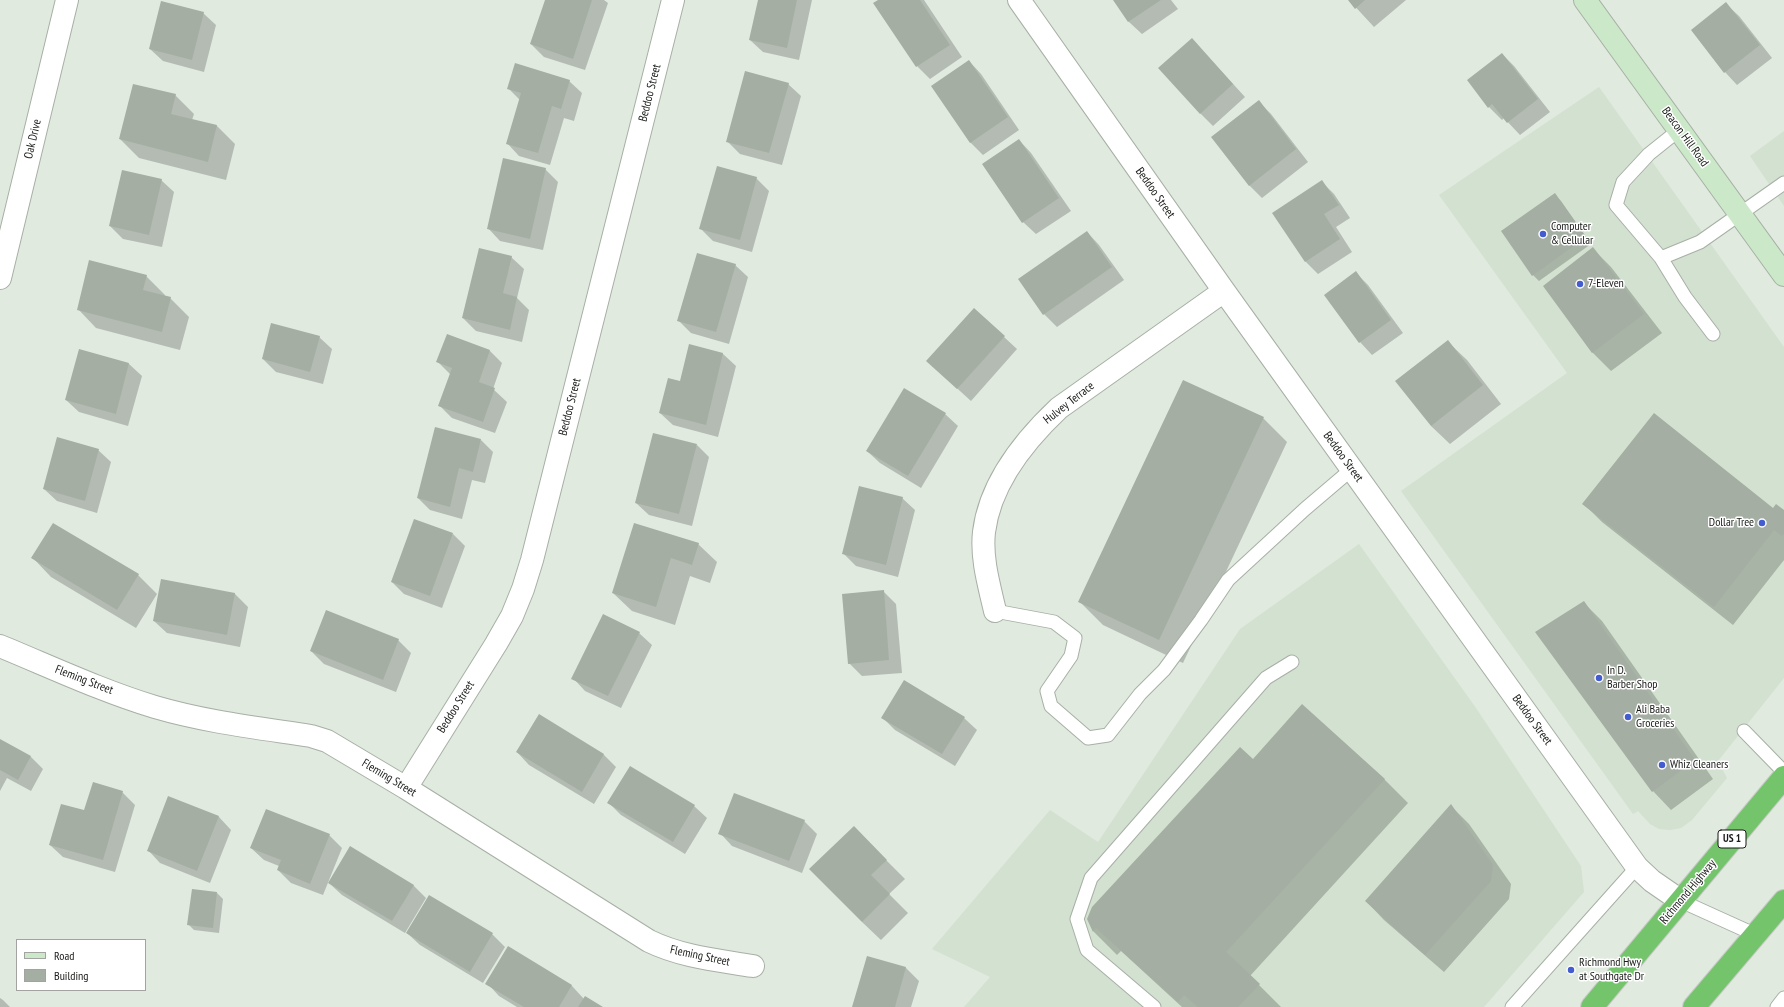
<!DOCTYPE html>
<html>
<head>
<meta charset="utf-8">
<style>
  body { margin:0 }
  #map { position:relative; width:1784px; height:1007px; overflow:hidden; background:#e0eadf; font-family:"PT Sans Narrow",sans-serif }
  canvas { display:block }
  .legend { position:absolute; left:16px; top:939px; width:130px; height:52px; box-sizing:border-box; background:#fff; border:1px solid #a3a4a2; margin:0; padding:5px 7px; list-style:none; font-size:12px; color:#181b17 }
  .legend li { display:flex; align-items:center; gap:8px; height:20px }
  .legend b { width:20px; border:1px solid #a3a4a2 }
</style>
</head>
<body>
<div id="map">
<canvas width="1784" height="1007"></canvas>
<ul class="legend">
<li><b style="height:5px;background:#cbe9c8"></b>Road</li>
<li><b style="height:11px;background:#a5aea3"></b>Building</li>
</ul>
</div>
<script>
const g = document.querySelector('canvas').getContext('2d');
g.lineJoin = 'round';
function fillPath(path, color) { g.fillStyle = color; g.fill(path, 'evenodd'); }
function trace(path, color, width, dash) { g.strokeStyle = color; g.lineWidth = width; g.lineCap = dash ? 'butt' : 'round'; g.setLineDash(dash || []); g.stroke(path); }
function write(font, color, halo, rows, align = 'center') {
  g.font = font + ' "PT Sans Narrow",sans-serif'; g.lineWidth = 3; g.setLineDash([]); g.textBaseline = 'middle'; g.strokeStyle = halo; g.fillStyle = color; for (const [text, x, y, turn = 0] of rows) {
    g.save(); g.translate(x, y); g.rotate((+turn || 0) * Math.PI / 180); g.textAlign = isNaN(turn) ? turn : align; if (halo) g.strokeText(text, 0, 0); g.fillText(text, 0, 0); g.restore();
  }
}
fillPath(new Path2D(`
  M1599,87L1784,347V678L1718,761L1727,778L1692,820L1681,828L1670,830L1659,829L1650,824L1638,811L1633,814L1401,491L1567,373L1439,195Z
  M1784,131V206L1750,156Z
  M1359,544L1476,708L1581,866L1584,892L1484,1007H964L990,977L932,949L1050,810L1098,842L1240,629Z`), '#d2e1d0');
fillPath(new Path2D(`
  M546,0H604L608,3L585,70L544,57L531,44Z
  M759,0H812L799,60L763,52L750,40Z
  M880,0H924L962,57L930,79L917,66L874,3Z
  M1114,0H1171L1178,9L1142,34L1129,22Z
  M1349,0H1406L1374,27Z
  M1726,4L1739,16L1772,58L1737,85L1725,72Z
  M203,13L216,25L204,72L163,61L150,49Z
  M1192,39L1245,97L1213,126L1200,113Z
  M1502,54L1514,66L1550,112L1520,135L1504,118L1502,120L1489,107L1468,80Z
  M969,61L981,74L1019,130L983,155L970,142Z
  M569,81L582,93L574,121L564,118L550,165L519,156L507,143L520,100L509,89Z
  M788,84L801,96L782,165L740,154L727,141Z
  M175,95L194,114L192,120L217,126L235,144L226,180L139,158L120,139Z
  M1258,101L1271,114L1308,162L1262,198L1249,185Z
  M1019,140L1031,153L1071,211L1036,234L1023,222Z
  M545,169L558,182L543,250L500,241L488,228Z
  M756,178L769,191L752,252L713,241L701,229Z
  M161,180L174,192L162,247L123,239L110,226Z
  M1322,182L1334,194L1350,218L1336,227L1352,252L1318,274L1306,262L1274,213Z
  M1555,195L1561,201L1591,244L1539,281L1533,275Z
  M1087,232L1099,245L1124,280L1057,327L1044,314Z
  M1593,249L1611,267L1662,333L1611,371L1593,353L1545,286Z
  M511,257L524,269L517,298L529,310L522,342L476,331L463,318Z
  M735,265L748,277L729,344L691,333L678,320Z
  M1356,273L1368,285L1403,333L1372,355L1360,342Z
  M146,276L165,295L164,297L170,298L189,317L180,350L96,328L78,309Z
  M319,337L332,349L323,384L276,372L263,359Z
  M1004,337L1017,349L971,401L927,361Z
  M1448,342L1467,360L1501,404L1450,444L1431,426Z
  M690,345L723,354L736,366L718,437L673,425L660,413L681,382Z
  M80,351L129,364L142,376L128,426L79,412L66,400Z
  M490,351L502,363L493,389L507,402L495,433L452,418L439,405L451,375L438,362Z
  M945,414L958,426L921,488L880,463L867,451Z
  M1263,418L1287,442L1183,663L1103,625L1079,601Z
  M481,440L493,452L485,483L472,480L462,519L430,510L418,498Z
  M697,445L709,457L692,526L649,515L636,503Z
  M98,450L111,462L97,513L57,501L44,489Z
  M902,498L915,510L898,577L856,566L844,554Z
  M1584,504L1773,509L1784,511V560L1733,625L1602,522Z
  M635,524L698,544L717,562L710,583L690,576L675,625L632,611L613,593Z
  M453,534L465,546L442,608L404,594L392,582Z
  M33,558L138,575L157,594L136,628L51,577Z
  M162,580L235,594L248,607L240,647L167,633L154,621Z
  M883,591L896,604L902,673L862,676L849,663Z
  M1584,603L1602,621L1713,779L1671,810L1653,791Z
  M639,633L652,645L621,708L585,691L573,678Z
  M398,640L411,653L396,692L324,664L311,651Z
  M539,716L604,755L616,767L594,804L529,765L517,752Z
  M882,717L964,718L977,730L955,766L895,730Z
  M0,740L31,757L43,769L31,791L7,778L0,791Z
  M1384,779L1408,803L1250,976L1281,1007H1182L1121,951L1117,955L1094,932L1088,919Z
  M122,792L135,805L115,872L63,857L50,845L85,812Z
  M169,797L219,817L231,830L210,883L160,863L148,850Z
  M609,803L694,806L707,818L685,854L621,815Z
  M1451,806L1469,824L1511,884L1509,899L1444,972L1384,920L1366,901Z
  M804,821L817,834L802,873L732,846L720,833Z
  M329,835L342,848L323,895L291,883L278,870L279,866L264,860L251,848Z
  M872,846L905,879L889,894L908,913L881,940L862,922Z
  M329,883L413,885L426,898L405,933L342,895Z
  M217,893L223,899L219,933L194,930L188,924Z
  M429,896L492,934L505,947L483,983L420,945L407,933Z
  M508,948L572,986L584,999L601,1007H517L499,996L487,983Z
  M867,957L906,968L919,981L911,1007H853Z
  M0,998L3,1000L10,1007H0Z`), '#0003');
fillPath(new Path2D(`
  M545,0H592L573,59L530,44Z
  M758,0H797L787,48L749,40Z
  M878,0H920L950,45L916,67L873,3Z
  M1113,0H1161L1128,22Z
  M1348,0H1365L1355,9Z
  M161,1L204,12L192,60L149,49Z
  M1726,2L1760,45L1724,73L1691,30Z
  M1192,38L1233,84L1200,114L1158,68Z
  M1502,53L1538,99L1507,123L1492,104L1488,108L1467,80Z
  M969,60L1008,117L970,143L931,86Z
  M515,63L570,80L561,109L552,106L538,153L506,144L521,93L507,89Z
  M745,71L789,83L769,153L726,142Z
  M133,84L176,94L171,114L217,125L208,162L119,139Z
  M1259,100L1296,149L1249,186L1211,137Z
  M1019,139L1059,198L1022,223L982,164Z
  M503,158L546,168L530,239L487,229Z
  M717,166L757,177L740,240L699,229Z
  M122,170L162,179L149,235L109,226Z
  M1322,180L1339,205L1324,214L1340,239L1305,262L1272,213Z
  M1555,193L1586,237L1532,276L1501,231Z
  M1087,231L1112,267L1043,315L1018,279Z
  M1593,247L1644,314L1592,353L1543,286Z
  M479,248L512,256L503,293L517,297L510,330L462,318Z
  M697,253L736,264L716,332L677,321Z
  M89,260L147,275L143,290L171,297L162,332L77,310Z
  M1356,271L1391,320L1359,343L1324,295Z
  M974,308L1005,336L957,389L926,361Z
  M271,323L320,336L310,372L262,359Z
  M447,334L490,350L479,382L495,388L483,422L438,406L452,368L436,362Z
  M1448,340L1483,385L1431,426L1395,381Z
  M689,344L723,353L706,425L659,413L668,378L680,381Z
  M79,349L129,363L116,414L65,400Z
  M1183,380L1264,417L1159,640L1078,602Z
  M904,388L946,413L908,476L866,451Z
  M1654,413L1773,508L1776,504L1784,510V534L1782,536L1774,530L1714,607L1582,504Z
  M435,427L481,439L473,472L459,468L450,507L417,498Z
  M653,433L697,444L679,514L635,503Z
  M57,437L99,449L85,501L43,489Z
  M859,486L903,497L886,565L842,554Z
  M414,519L453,533L430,596L391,582Z
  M53,523L139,574L117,610L31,558Z
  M634,523L699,543L692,565L671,558L656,607L612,593Z
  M161,579L235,593L227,635L153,621Z
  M884,590L889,660L848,664L842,594Z
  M1584,601L1695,760L1652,792L1535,632Z
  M326,610L399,639L383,680L310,651Z
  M603,614L640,632L608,696L571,679Z
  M904,680L965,717L942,754L881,718Z
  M1302,704L1385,779L1226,952L1260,984L1238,1007H1198L1184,995L1178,1002L1096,928L1093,932L1087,919L1092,907L1240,747L1253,759Z
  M539,714L604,754L582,792L516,752Z
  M0,739L31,756L18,780L0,770Z
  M630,766L695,805L673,842L607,803Z
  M93,782L123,791L103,860L49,845L61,804L84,810Z
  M734,793L805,820L789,861L718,834Z
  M168,796L219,816L197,871L147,851Z
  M1451,804L1493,865L1491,881L1425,955L1365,901Z
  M266,809L330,834L310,884L277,870L281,860L250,848Z
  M854,826L887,860L871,875L890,894L862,922L809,869Z
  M350,846L414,885L392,921L328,883Z
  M192,889L217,892L213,928L187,925Z
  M429,895L493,933L470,972L406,933Z
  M508,946L572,985L559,1007H524L485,984Z
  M867,956L906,967L895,1007H852Z
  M585,996L603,1007H578Z`), '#a5aea3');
const service = new Path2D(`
  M1679,130L1649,154L1623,182L1616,205L1661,258L1700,242L1784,183
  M1661,258L1685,297L1713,334
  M995,611L1054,622L1075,638L1071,656L1047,691L1051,706L1088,738L1108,735L1140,694L1164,670L1201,620L1228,580L1305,509L1352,469
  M1744,731L1784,772
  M1681,901L1756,935
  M1154,1007L1087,950L1077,919L1091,878L1266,678L1292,662
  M1512,1007L1637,867
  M1777,1007L1784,998`);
const minor = new Path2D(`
  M1019,0L1224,291L1637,867L1652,881L1681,901
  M0,278L67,0
  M995,611C989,585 981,558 984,532C990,483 1025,440 1059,408L1224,291
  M0,646C51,667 102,691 155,707C206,722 259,728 311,736L327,741L406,788L649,941C682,957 717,960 753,966
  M406,788L496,644L512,616L523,589L532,560L673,0`);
const secondary = new Path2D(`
  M1585,0L1784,275`);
const trunk = new Path2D(`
  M1592,1007L1784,777
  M1694,1007L1784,901`);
trace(service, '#a7b0a5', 15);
trace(minor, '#a7b0a5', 24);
trace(secondary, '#a7b0a5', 24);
trace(trunk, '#c8c8c7', 24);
trace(service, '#fff', 13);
trace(minor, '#fff', 22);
trace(secondary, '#cbe9c8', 22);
trace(trunk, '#74c46c', 22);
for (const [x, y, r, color] of [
  [1543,234,4,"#435dd0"],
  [1580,284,4,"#435dd0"],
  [1762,523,4,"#435dd0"],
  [1599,678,4,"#435dd0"],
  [1628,717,4,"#435dd0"],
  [1662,765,4,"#435dd0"],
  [1571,970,4,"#435dd0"]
]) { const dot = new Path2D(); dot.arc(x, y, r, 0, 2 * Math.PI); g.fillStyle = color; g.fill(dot); trace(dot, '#fff', 1.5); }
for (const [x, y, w] of [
  [1732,839,28]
]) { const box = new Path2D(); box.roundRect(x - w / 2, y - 9, w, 18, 3); g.fillStyle = '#fff'; g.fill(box); trace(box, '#181b17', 1); }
write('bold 11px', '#181b17', null, [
  ["US 1",1732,839]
]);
write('12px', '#181b17', '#fff', [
  ["Beddoo Street",650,93,-76],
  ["Beacon Hill Road",1685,137,54],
  ["Oak Drive",33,139,-77],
  ["Beddoo Street",1155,193,55],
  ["Hulvey Terrace",1069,403,-38],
  ["Beddoo Street",570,407,-76],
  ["Beddoo Street",1343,457,54],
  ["Fleming Street",84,680,21],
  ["Beddoo Street",456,707,-58],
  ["Beddoo Street",1532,720,54],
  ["Fleming Street",389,778,31],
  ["Richmond Highway",1688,892,-50],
  ["Fleming Street",700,956,12]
]);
write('12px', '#181b17', '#fff', [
  ["Computer",1551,227],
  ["& Cellular",1551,241],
  ["7-Eleven",1588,284],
  ["Dollar Tree",1754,523,"right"],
  ["In D.",1607,671],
  ["Barber Shop",1607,685],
  ["Ali Baba",1636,710],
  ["Groceries",1636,724],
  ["Whiz Cleaners",1670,765],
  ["Richmond Hwy",1579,963],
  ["at Southgate Dr",1579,977]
], 'left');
</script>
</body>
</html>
